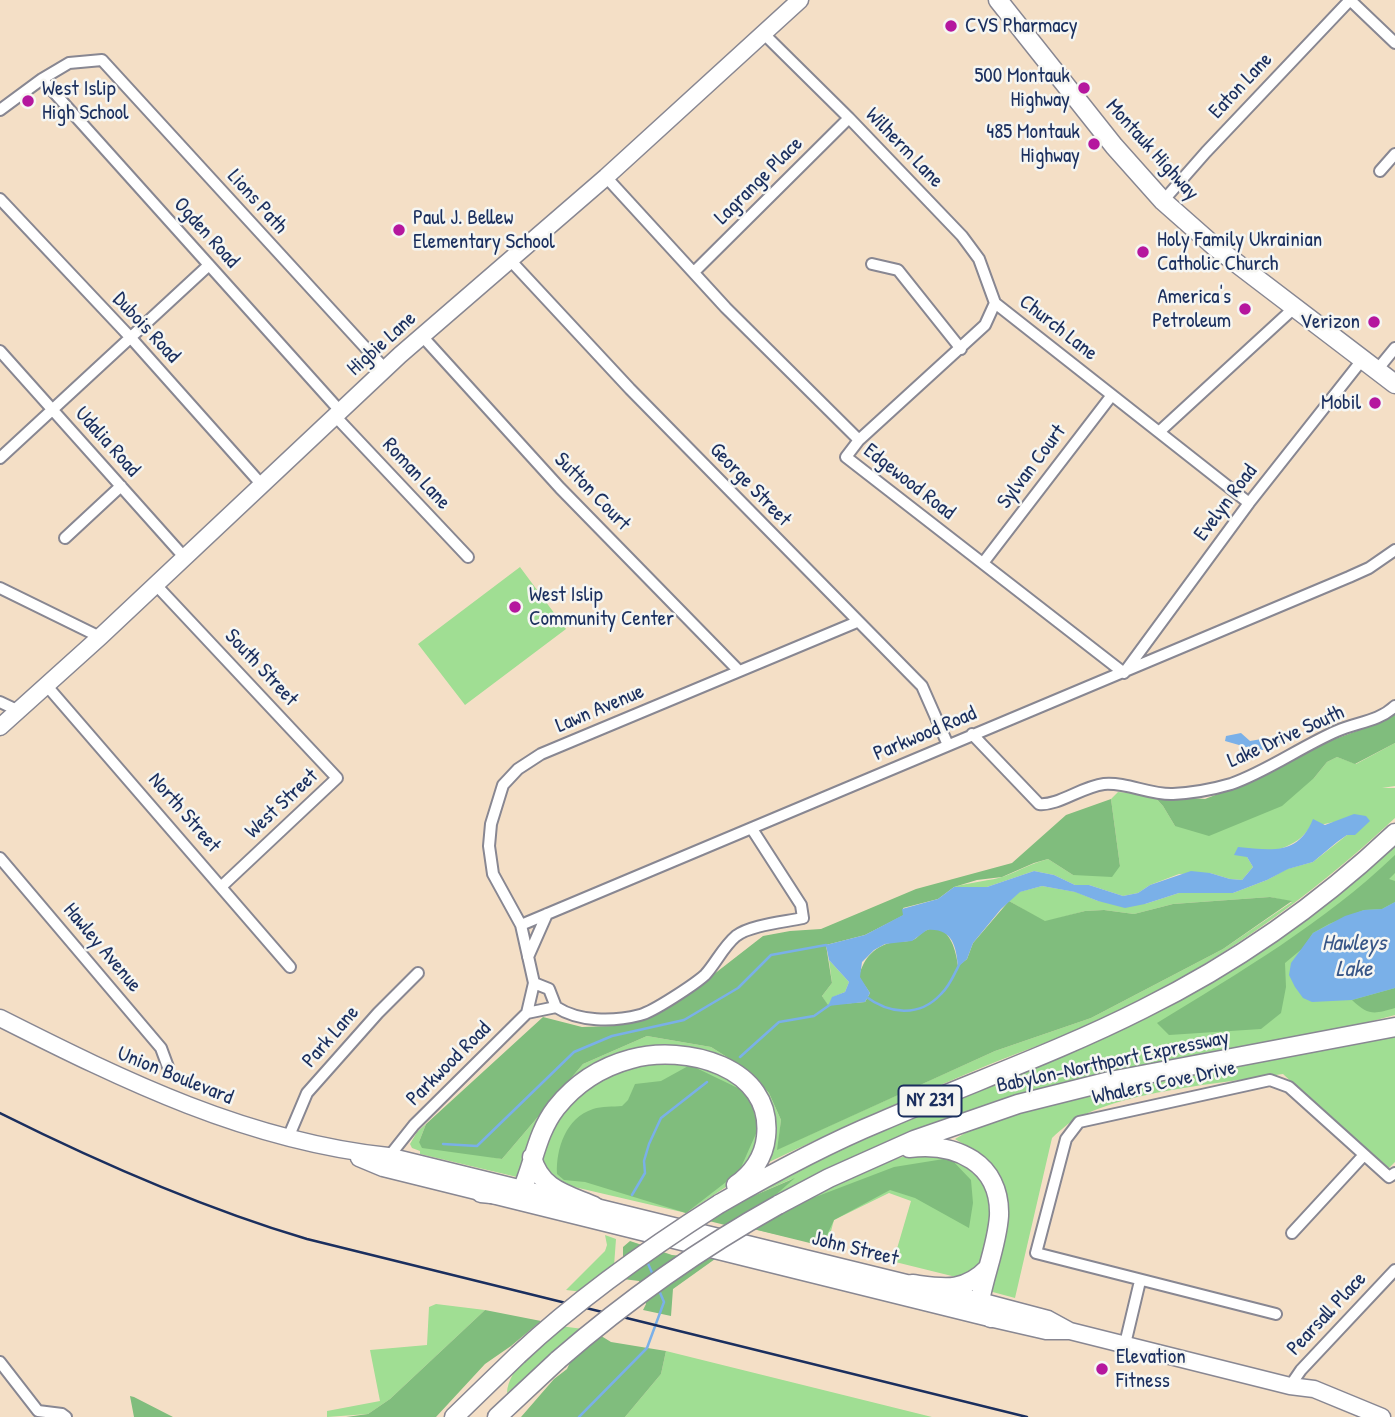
<!DOCTYPE html>
<html>
<head>
<meta charset="utf-8">
<style>
  body { margin:0 }
  canvas { display:block; background:#f4dfc6 }
</style>
</head>
<body>
<canvas width="1395" height="1417"></canvas>
<script>
const g = document.querySelector('canvas').getContext('2d');
g.lineJoin = 'round';
function fillPath(path, color) { g.fillStyle = color; g.fill(path, 'evenodd'); }
function trace(path, color, width, dash) { g.strokeStyle = color; g.lineWidth = width; g.lineCap = dash ? 'butt' : 'round'; g.setLineDash(dash || []); g.stroke(path); }
function write(font, color, halo, rows, align = 'center') {
  g.font = font + ' "Patrick Hand",sans-serif'; g.lineWidth = 5; g.setLineDash([]); g.textBaseline = 'middle'; g.strokeStyle = halo; g.fillStyle = color; for (const [text, x, y, turn = 0] of rows) {
    g.save(); g.translate(x, y); g.rotate((+turn || 0) * Math.PI / 180); g.textAlign = isNaN(turn) ? turn : align; if (halo) g.strokeText(text, 0, 0); g.fillText(text, 0, 0); g.restore();
  }
}
fillPath(new Path2D(`
  M520,567L566,629L465,705L418,644Z
  M1395,743V786L1382,788H1395V818C1310,898 1212,967 1107,1017C1068,1035 1028,1049 988,1065C913,1096 838,1129 765,1164C774,1143 782,1110 763,1090C751,1079 736,1069 723,1059L595,1065L523,1173L518,1174L517,1177L420,1154V1151L412,1148L410,1144L417,1132L426,1124L419,1142L502,1159L583,1064L647,1036L711,1047L749,1071L769,1093L781,1120L778,1149L995,1051L1091,1018L1223,949L1292,902L1270,897L1173,904L1134,914L1104,910L1085,911L1045,922L1009,901L1019,892L1042,886L1076,892L1098,901L1145,904L1179,893H1233L1267,880L1287,869L1313,862L1347,835H1355L1339,821L1310,827C1296,849 1271,851 1247,857L1253,867L1242,880L1230,879L1210,873L1179,874L1150,885L1138,893L1123,896L1089,885H1075L1054,875L1034,871L987,887H954C970,882 991,881 1005,876C1020,870 1033,863 1048,859L1073,875L1120,866L1111,799L1118,792L1153,795L1163,806L1175,826L1314,778L1327,762L1337,757L1356,764Z
  M1395,843V1015L1342,1029L1102,1075L744,1217L792,1179L723,1209L770,1178L1158,1007Z
  M829,960L849,982L845,992L833,997L828,1006L822,996L832,983Z
  M1395,1034V1162L1387,1170L1283,1074C1225,1083 1116,1091 1068,1124C1063,1128 1057,1133 1052,1138L1015,1298L989,1291L1001,1182L983,1156L955,1139L995,1116L1078,1096L1196,1075Z
  M640,1058L728,1071L760,1111L759,1147L732,1183L686,1213L570,1186L551,1180L539,1168L544,1131L570,1098Z
  M940,1149L984,1177L994,1210L985,1260L964,1279L863,1254L889,1255L896,1252L911,1201L889,1193L834,1220L827,1246L749,1228C809,1197 872,1158 940,1149Z
  M605,1235L616,1239L614,1266L583,1292L566,1290L605,1251L607,1245Z
  M436,1304L485,1310L390,1399L368,1414L327,1417V1411L380,1401L370,1350L427,1345L429,1307Z
  M560,1326L583,1329L507,1393C508,1368 542,1340 560,1326Z
  M666,1351L932,1417H625L661,1374Z`), '#a0de93');
fillPath(new Path2D(`
  M1395,713V743L1355,764L1337,757L1327,762L1314,778L1282,806L1209,836L1175,826L1163,806L1153,795L1205,799L1249,782L1327,742L1376,724Z
  M1111,799L1120,866L1112,877L1073,875L1048,859L1034,863L1002,877L977,880L954,887L938,899L903,908L904,915L865,935L826,945L832,983L822,996L828,1005L865,1002L870,993L859,977C863,958 876,944 896,942C901,941 908,942 913,940C918,938 921,932 927,930C949,922 956,950 958,966L967,959L973,943L1009,901L1045,921L1085,911L1104,910L1134,914L1173,904L1270,897L1292,901L1223,949L1091,1018L995,1051L777,1150L781,1120L769,1093L749,1071L711,1047L647,1036L583,1064L502,1159L422,1148L419,1142L426,1124L543,1017L582,1027L614,1026L682,999L763,936L790,931L821,929L916,889L1012,863L1066,815Z
  M1395,855V873L1389,879L1395,881V902L1382,909L1364,910L1329,924L1313,933L1303,948L1285,963L1286,987L1281,1013L1261,1029L1169,1035L1157,1023C1240,972 1324,923 1395,855Z
  M1395,988V1008C1374,1014 1369,1016 1352,1000Z
  M690,1065L742,1090L752,1105L758,1129L739,1172L686,1213L585,1182L564,1180L557,1174C556,1148 566,1118 593,1109C602,1106 613,1107 622,1106L628,1100L635,1084L661,1081Z
  M950,1158L971,1180L973,1203L969,1228L915,1198L890,1190L834,1220L822,1246L749,1228L797,1204L894,1167Z
  M795,1178L772,1198L729,1226L705,1220L723,1209Z
  M630,1241L672,1255L715,1259L673,1289L671,1316L643,1310L646,1304L639,1281L623,1279V1247Z
  M485,1310L541,1321L511,1346L485,1364L436,1417H346L368,1414L390,1399Z
  M598,1334L611,1342L666,1351L661,1374L625,1417H521L554,1379L567,1369L574,1354Z
  M130,1396L134,1397L173,1417H134Z`), '#80bd7d');
fillPath(new Path2D(`
  M1241,733L1250,741L1291,734L1287,740L1260,751L1225,741L1226,736Z
  M1354,814L1366,816L1370,821L1355,835H1347L1337,842L1313,862L1288,869L1267,880L1233,893H1179L1145,904L1125,908L1098,901L1075,892L1042,886L1020,892L1001,909L973,943L967,959L958,967C956,945 952,928 927,930L912,941L885,944L874,950L862,962L860,977L870,993L865,1002L828,1006L832,997L845,992L849,982L829,960L826,945L865,935L903,915L902,909L938,899L954,887H987L1034,871L1054,875L1075,885H1089L1123,896L1138,893L1150,885L1191,871L1210,873L1230,879L1242,880L1253,867L1247,857L1234,855L1238,847C1271,850 1298,856 1313,819L1325,825Z
  M1395,902V988L1352,1000L1312,1002L1303,998L1295,987L1289,975L1291,963L1313,933L1345,916L1364,910L1382,909Z`), '#7ab0e8');
trace(new Path2D(`
  M865,996C889,1014 919,1018 941,994C949,987 954,975 959,965
  M740,1057L779,1022L814,1016L831,1004
  M443,1144L477,1146L574,1052L612,1036L684,1020L738,988L771,955L826,945L828,947
  M632,1195L645,1173L644,1161L649,1144L661,1118L707,1082
  M646,1259L653,1275
  M579,1417L647,1348L664,1302L658,1288`), '#7ab0e8', 2.5);
const street = new Path2D(`
  M764,34L849,118L962,236L979,259L995,303
  M42,79L341,412
  M0,110L42,79L69,63L102,60L385,369
  M1380,171L1395,154
  M606,177L726,308L859,440
  M0,199L131,338L262,485
  M1163,201L1206,152L1350,0L1395,43
  M510,260L630,389L922,686L948,745
  M872,264L898,270L961,349
  M695,271L849,118
  M995,303L985,325L859,440L846,457L1124,673L1249,503L1362,360
  M995,303L1249,503
  M422,336L560,488L739,671
  M0,351L185,558
  M1377,370L1395,348
  M336,417L468,557
  M1160,431L1294,308
  M0,458L209,265
  M65,538L121,486
  M983,563L1112,395
  M156,585L337,778L222,886
  M0,588L100,637
  M47,686L290,967
  M0,702L19,711
  M972,734L1039,804C1058,806 1081,787 1104,784C1127,782 1150,795 1173,794C1191,793 1214,789 1231,784C1266,772 1302,746 1337,731C1357,722 1378,722 1395,706
  M0,858L161,1048L168,1067
  M521,925L1349,577L1369,568L1395,550
  M528,957L547,914
  M534,983L549,989L556,1007
  M527,1013L556,1007C579,1022 613,1022 640,1015C653,1012 695,984 705,975C716,963 723,947 736,936C750,925 785,922 803,918L801,905L752,829
  M288,1138L307,1093L378,1013L418,973
  M387,1159L414,1125L527,1013L534,983L521,925L493,874L489,846L491,824L503,785L518,769L541,754L857,622
  M1292,1233L1364,1155
  M1276,1314L1036,1253L1066,1139L1079,1122L1270,1080L1289,1087L1389,1177L1395,1173
  M1125,1344L1140,1281
  M0,1362L38,1411
  M1290,1386L1301,1370L1395,1270
  M38,1411L62,1414L66,1417`);
const secondary = new Path2D(`
  M0,727L100,637L400,355L606,177L800,0
  M0,1018C125,1081 247,1141 388,1156L980,1301L1048,1319L1070,1331L1290,1386L1314,1389L1382,1417
  M359,1158L383,1168L985,1317L1046,1331H1068`);
const primary = new Path2D(`
  M998,0L1114,146L1163,201L1214,246L1395,384
  M909,1148C956,1142 1001,1163 999,1216C997,1245 985,1273 980,1301L991,1318
  M532,1157C540,1189 566,1194 594,1206
  M481,1193L512,1196L521,1192C534,1164 536,1134 556,1108C575,1084 601,1067 631,1059C684,1044 774,1066 766,1137C764,1157 752,1174 736,1185
  M719,1204C771,1174 824,1145 880,1122C967,1084 1058,1052 1143,1009C1234,964 1321,903 1395,833
  M778,1205L829,1178L914,1140L1018,1104L1110,1081L1395,1027
  M912,1284C943,1288 964,1293 988,1268
  M454,1417L518,1355
  M497,1417L558,1360`);
trace(street, '#888792', 14);
trace(secondary, '#888792', 19);
trace(primary, '#888792', 21);
trace(street, '#fff', 10);
trace(secondary, '#fff', 16);
trace(primary, '#fff', 18);
trace(new Path2D(`
  M0,1113C100,1163 200,1207 307,1239L1027,1417`), '#1b2f5e', 2.5);
const primaryBridge = new Path2D(`
  M518,1355C580,1297 648,1249 719,1204
  M558,1360C626,1301 699,1249 778,1205`);
trace(primaryBridge, '#888792', 21, []);
trace(primaryBridge, '#fff', 18);
for (const [x, y, r, color] of [
  [951,26,7,"#b5179e"],
  [1084,88,7,"#b5179e"],
  [28,101,7,"#b5179e"],
  [1094,144,7,"#b5179e"],
  [399,230,7,"#b5179e"],
  [1143,252,7,"#b5179e"],
  [1245,309,7,"#b5179e"],
  [1374,322,7,"#b5179e"],
  [1375,403,7,"#b5179e"],
  [515,607,7,"#b5179e"],
  [1102,1369,7,"#b5179e"]
]) { const dot = new Path2D(); dot.arc(x, y, r, 0, 2 * Math.PI); g.fillStyle = color; g.fill(dot); trace(dot, '#f6f6f2', 2.5); }
for (const [x, y, w] of [
  [930,1101,63]
]) { const box = new Path2D(); box.roundRect(x - w / 2, y - 15.5, w, 31, 5); g.fillStyle = '#f6f6f2'; g.fill(box); trace(box, '#1b2f5e', 2); }
write('bold 19px', '#1b2f5e', null, [
  ["NY 231",930,1101]
]);
write('21px', '#1b2f5e', '#f6f6f2', [
  ["CVS Pharmacy",965,26],
  ["500 Montauk",1070,76,"right"],
  ["Highway",1070,100,"right"],
  ["West Islip",42,89],
  ["High School",42,113],
  ["485 Montauk",1080,132,"right"],
  ["Highway",1080,156,"right"],
  ["Paul J. Bellew",413,218],
  ["Elementary School",413,242],
  ["Holy Family Ukrainian",1157,240],
  ["Catholic Church",1157,264],
  ["America's",1231,297,"right"],
  ["Petroleum",1231,321,"right"],
  ["Verizon",1360,322,"right"],
  ["Mobil",1361,403,"right"],
  ["West Islip",529,595],
  ["Community Center",529,619],
  ["Elevation",1116,1357],
  ["Fitness",1116,1381]
], 'left');
write('21px', '#1b2f5e', '#f6f6f2', [
  ["Eaton Lane",1241,86,-47],
  ["Wilherm Lane",904,148,46],
  ["Montauk Highway",1152,150,48],
  ["Lagrange Place",759,181,-45],
  ["Lions Path",257,202,48],
  ["Ogden Road",206,233,48],
  ["Dubois Road",146,328,47],
  ["Church Lane",1058,328,38],
  ["Higbie Lane",382,344,-42],
  ["Udalia Road",107,442,48],
  ["Sylvan Court",1032,467,-53],
  ["Roman Lane",416,474,47],
  ["Edgewood Road",909,482,38],
  ["George Street",750,485,46],
  ["Sutton Court",592,492,46],
  ["Evelyn Road",1226,503,-53],
  ["South Street",261,668,47],
  ["Lawn Avenue",600,709,-23],
  ["Parkwood Road",925,734,-23],
  ["Lake Drive South",1286,737,-24],
  ["West Street",282,804,-43],
  ["North Street",184,813,49],
  ["Hawley Avenue",102,948,50],
  ["Park Lane",331,1037,-49],
  ["Babylon-Northport Expressway",1113,1062,-12],
  ["Parkwood Road",449,1064,-45],
  ["Union Boulevard",175,1076,22],
  ["Whalers Cove Drive",1164,1083,-12],
  ["John Street",855,1249,14],
  ["Pearsall Place",1327,1314,-47]
]);
write('italic 23px', '#385687', '#f6f6f2', [
  ["Hawleys",1354,944],
  ["Lake",1354,970]
]);
</script>
</body>
</html>
